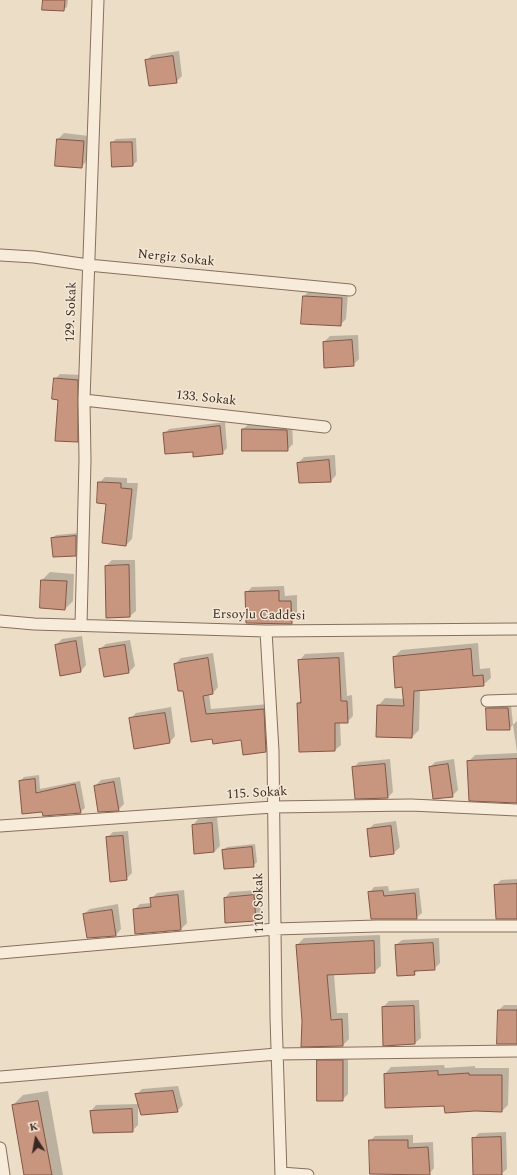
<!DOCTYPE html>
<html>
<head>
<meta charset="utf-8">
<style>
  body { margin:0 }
  #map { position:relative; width:517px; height:1175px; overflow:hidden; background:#ecddc7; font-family:Spectral,serif }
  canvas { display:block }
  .north { position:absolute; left:16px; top:1119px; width:40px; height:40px; -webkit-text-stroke:3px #f4e8d6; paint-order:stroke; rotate:349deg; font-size:11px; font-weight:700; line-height:16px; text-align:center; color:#382920 }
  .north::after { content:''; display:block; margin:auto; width:14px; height:18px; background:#382920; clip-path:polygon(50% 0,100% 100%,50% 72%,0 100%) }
</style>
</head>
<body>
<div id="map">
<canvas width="517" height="1175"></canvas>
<div class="north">K</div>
</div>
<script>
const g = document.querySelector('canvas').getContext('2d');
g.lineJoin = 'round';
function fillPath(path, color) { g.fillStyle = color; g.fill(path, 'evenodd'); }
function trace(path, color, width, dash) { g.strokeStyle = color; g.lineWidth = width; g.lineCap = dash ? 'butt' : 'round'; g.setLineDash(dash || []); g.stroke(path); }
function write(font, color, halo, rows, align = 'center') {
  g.font = font + ' Spectral,serif'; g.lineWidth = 3; g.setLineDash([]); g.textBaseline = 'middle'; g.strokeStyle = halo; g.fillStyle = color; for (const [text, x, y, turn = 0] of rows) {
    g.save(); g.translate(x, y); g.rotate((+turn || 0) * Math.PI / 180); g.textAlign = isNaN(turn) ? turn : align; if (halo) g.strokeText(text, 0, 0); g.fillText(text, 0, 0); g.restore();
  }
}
fillPath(new Path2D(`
  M44,0H68L67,7L63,10Z
  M179,51L182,76L176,82L146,61L152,55Z
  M64,133L89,136L87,161L81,167L58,139Z
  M136,138L137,161L133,165L113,166L112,143L116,139Z
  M310,290L348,293L346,319L340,325L304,296Z
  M358,335L359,359L353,365L324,342L330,336Z
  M60,374L82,375V437L77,441L59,399L55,379Z
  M225,422L227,448L222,453L194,451L164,434L169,429Z
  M249,424H292L293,444L287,450L243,429Z
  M335,455L336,475L331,481L298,463L304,457Z
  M105,477L127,478V483H138L132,539L126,545L99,483Z
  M79,533V551L75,555L52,538L56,535Z
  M112,560H135L136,611L130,616L106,566Z
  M50,572L74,574L73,601L65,609L42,580Z
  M284,586L285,596L297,595V617L291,623L246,593L252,587Z
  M82,636L86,665L81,671L56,645L62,639Z
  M130,640L135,666L129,672L100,649L106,644Z
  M478,643L480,669L490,668L491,678L483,685L420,689L419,730L412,737L378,706L385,698L404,699L403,686L394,657L401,650Z
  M344,652L347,696L352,695L353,716L347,722H340L341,745L335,750L298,703L302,699L300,660L305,654Z
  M213,653L218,687L213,693L209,694L211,709L269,704L271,746L266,751L242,738H213L183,689L175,664L181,658Z
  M491,705H511L513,725L517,721V752L513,725L509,729L487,709Z
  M171,707L175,736L170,742L130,719L136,713Z
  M517,753V801L468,762L475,755Z
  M390,759L393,792L388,797L353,768L359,762Z
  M454,759L458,790L452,796L430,767L435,762Z
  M39,775L40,789L80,781L85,808L80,812L43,811L20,781L24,777Z
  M120,777L124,804L118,810L95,786L101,780Z
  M217,817L220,846L214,852L193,825L198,819Z
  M396,821L400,847L394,853L368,830L374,824Z
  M128,831L132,873L126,879L107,838L113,832Z
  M255,844L257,862L253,866L223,850L227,847Z
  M517,879V919L497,918L495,886L501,880Z
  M388,886L389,891L419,888L422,913L416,918L369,893L374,887Z
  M184,890L187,923L181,929L136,933L134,910L140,904L152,903L151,899L157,893Z
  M259,890L261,914L256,920L225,898L230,892Z
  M118,904L121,929L116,935L84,914L90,909Z
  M380,935L381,966L374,972L334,974L337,1013H348L349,1039L343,1045L303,1021L297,945L304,938Z
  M439,938L440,963L434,969L418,970L414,974L396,945L402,940Z
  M419,1000L421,1038L415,1043L383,1007L389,1001Z
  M504,1005H517V1043L499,1010Z
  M324,1055H348V1094L342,1100L318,1061Z
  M444,1065L445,1068L475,1066V1068H509L508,1105L502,1111L445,1105L385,1074L391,1067Z
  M178,1086L183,1105L177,1111L137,1094L142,1089Z
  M48,1091L63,1175H25L13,1105L23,1095Z
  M138,1104V1125L132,1131L91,1111L96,1105Z
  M506,1132L507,1169L501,1174L474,1175L473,1139L479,1133Z
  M413,1135V1143L433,1142L434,1168L429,1174L393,1175L370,1141L375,1136Z`), '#0003');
const building = new Path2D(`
  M43,0H65L64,11L42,10Z
  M173,56L177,83L149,86L145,60Z
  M57,139L84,141L82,168L55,166Z
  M111,142H132L133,166L112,167Z
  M303,296L342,298L341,326L301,324Z
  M352,340L354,366L324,368L323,342Z
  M54,378L78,380V442L55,441L58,400L52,399Z
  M220,426L223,454L193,457V452L165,454L163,433Z
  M242,429L287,430L288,451H242Z
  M329,460L331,482L299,483L297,463Z
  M98,482L121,483V488L132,489L126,546L102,543L106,504L97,503Z
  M76,536V556L53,557L51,538Z
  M129,565L130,617L106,618L105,566Z
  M41,580L67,581L65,610L40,608Z
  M279,591V601H291L292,624L246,623L245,592Z
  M76,641L81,672L60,676L55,645Z
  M125,645L129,673L104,677L99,649Z
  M471,649L473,676L483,675L484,686L414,691L412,738L376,737L377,705L404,706L402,687L395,688L393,657Z
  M208,658L213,694L203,696L206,714L264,709L266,752L243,755L241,740L213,744L212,739L191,742L183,691H178L174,664Z
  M339,658L341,701H347L348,723H335V751L299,752L297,703H301L298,660Z
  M486,708H508L510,730H487Z
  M165,713L170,743L134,749L129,718Z
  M517,759V803L469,801L467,761Z
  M385,764L388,798L355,799L352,767Z
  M448,764L453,797L433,799L429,767Z
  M35,779L36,793L75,784L81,813L43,816L42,812L22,814L19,781Z
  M114,782L119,811L98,812L94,786Z
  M212,823L214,852L194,854L192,825Z
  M391,826L394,854L370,857L367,829Z
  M123,836L127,880L110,882L106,837Z
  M252,847L254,867L224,869L222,850Z
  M517,884V919H496L494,885Z
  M383,891L384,896L415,893L417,919H371L368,892Z
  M178,895L181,930L135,934L133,909L151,907L150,898Z
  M254,895L256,921L225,923L224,898Z
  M112,910L116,936L87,938L83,914Z
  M374,941L375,973L327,975L331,1020L342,1019L343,1046L301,1047L302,1021L296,945Z
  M433,943L435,970L414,971L415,975L397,976L395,945Z
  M414,1006L415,1044L383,1046L382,1007Z
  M498,1010H517V1044H497Z
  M317,1060H343V1101H317Z
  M438,1071V1075L469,1073V1075H502V1112L475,1111L445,1113L444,1106L385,1108L384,1074Z
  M173,1091L178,1112L141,1115L135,1094Z
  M38,1101L52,1175H24L12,1105Z
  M132,1109L133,1132L93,1133L90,1111Z
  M501,1137L502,1175H473L472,1138Z
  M369,1140H408V1148L428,1147L430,1175L370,1174Z`);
fillPath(building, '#c8957f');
trace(building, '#855644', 1);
const minor = new Path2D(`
  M0,255L34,257L88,265L350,290
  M84,400L325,427
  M0,621L34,624L266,631L517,629
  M81,625L85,460L84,400L98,0
  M266,631L273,751L276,1017L281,1175
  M487,701L517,700
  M0,826L273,807L411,805L517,810
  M0,953L275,929L377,926H517
  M0,1077L277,1054L517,1051
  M0,1148L4,1175
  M281,1173L308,1175`);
trace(minor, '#876f5d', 13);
trace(minor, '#f7ebda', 11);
write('13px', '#382920', '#f4e8d6', [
  ["Nergiz Sokak",176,259,6],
  ["129. Sokak",72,312,-88],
  ["133. Sokak",206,399,6],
  ["Ersoylu Caddesi",259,616,1],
  ["115. Sokak",257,794,-3],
  ["110. Sokak",260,903,-91]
]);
</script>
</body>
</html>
